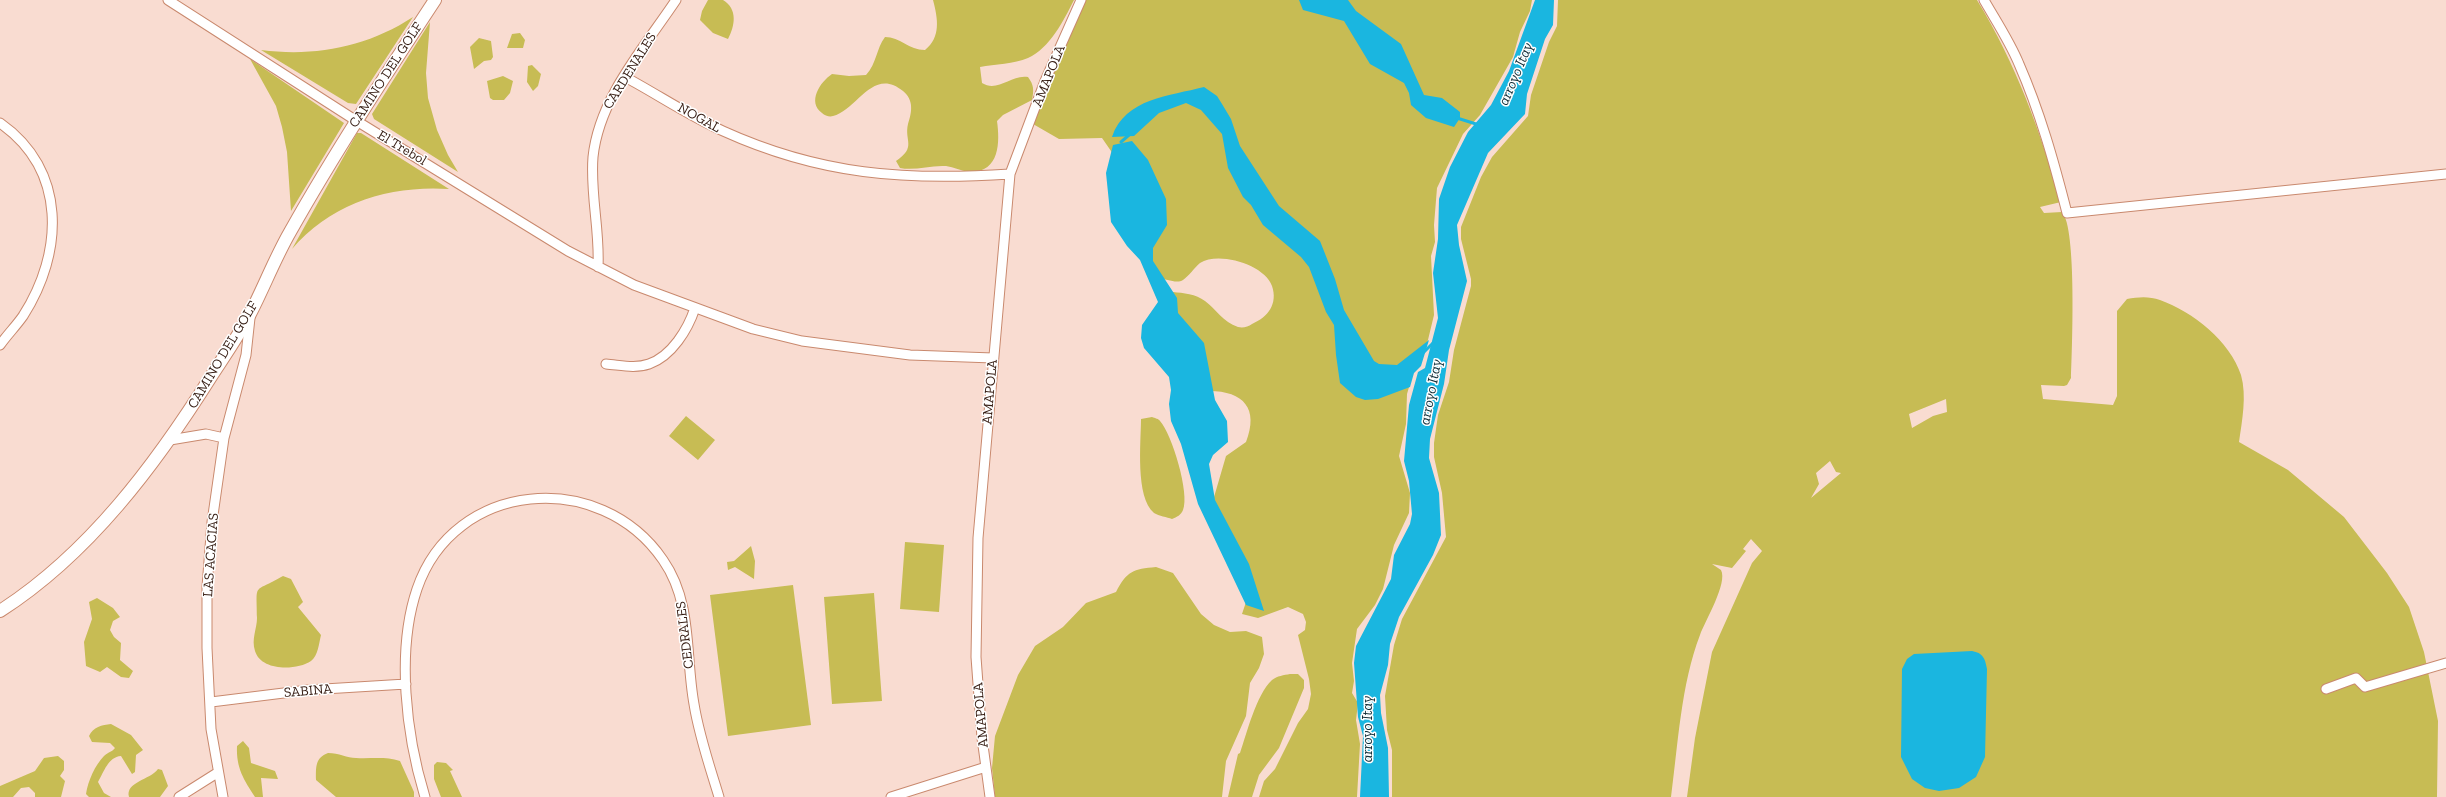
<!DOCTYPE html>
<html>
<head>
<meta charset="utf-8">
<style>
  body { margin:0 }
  canvas { display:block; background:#f9dcd1 }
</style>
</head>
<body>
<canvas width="2446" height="797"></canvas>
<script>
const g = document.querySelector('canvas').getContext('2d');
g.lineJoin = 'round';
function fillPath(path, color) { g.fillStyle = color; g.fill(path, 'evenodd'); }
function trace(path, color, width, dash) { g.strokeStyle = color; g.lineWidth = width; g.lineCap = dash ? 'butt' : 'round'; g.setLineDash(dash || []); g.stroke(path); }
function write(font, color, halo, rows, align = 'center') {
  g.font = font + ' "Zilla Slab",serif'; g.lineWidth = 3; g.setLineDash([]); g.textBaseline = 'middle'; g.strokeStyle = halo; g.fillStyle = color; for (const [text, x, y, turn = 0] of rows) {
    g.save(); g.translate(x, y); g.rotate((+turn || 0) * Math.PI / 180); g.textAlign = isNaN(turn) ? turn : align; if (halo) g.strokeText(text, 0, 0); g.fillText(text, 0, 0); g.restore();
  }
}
fillPath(new Path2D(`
  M708,0H723C738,9 735,26 728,39L713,33L700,20L702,11Z
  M933,0H1074C1064,20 1050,48 1028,58C1014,64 995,64 980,67L982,83C998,93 1011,74 1028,77C1034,85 1034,90 1032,100L1003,115L997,121C1000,142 1000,173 969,172C961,171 954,167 946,166C930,165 915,171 900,168L896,161C917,147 904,141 908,124C912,112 914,100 903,91C873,66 857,110 833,116C830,117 825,116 822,113C807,102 820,82 832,74L849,76L866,75C877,63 876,49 885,37C900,37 909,50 925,50C941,37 938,19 933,0Z
  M1086,0H1532L1530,11L1520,32L1513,57L1480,115L1463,134L1437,188L1434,225L1435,242L1431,256L1434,315L1427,344L1414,370L1407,394L1406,424L1399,456L1410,493L1409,513L1394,545L1383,589L1375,605L1357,629L1352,663L1354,681L1352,693L1358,703L1356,720L1360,744L1357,797H1259L1264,781L1275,769L1298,723L1308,709L1311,694L1309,679L1298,635L1305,630L1306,622L1303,614L1288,607L1258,618L1242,614L1248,596L1212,504L1226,456L1246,442C1259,409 1244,391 1209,391L1166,297L1173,292C1183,293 1196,294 1205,301C1216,309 1223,322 1238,327C1243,328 1248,327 1252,324C1268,317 1278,304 1272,286C1265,265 1219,251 1200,263C1194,268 1189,276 1183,280C1177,284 1166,279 1159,278L1111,151L1102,138L1059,139L1033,124L1046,90L1049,88V80Z
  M1558,0H1977C2017,66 2039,128 2061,202L2040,207L2044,213L2062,212C2077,228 2072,351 2071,378L2067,385L2064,386L2041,385L2043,399L2113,405L2117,396V311L2127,299C2138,297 2149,296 2160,300C2193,312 2230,341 2241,375C2247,396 2242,421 2239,442L2288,470L2344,517L2387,573L2409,607L2424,652L2438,721L2437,797H1687L1695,738L1712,652L1752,563L1762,551L1751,539L1743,549L1746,551L1732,568L1712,564L1721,570C1728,583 1705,621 1700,635C1681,684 1678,745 1671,797H1392V750L1387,730L1385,696L1394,645L1402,619L1446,537L1442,493L1434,457V443L1438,415L1449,382L1454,350L1471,286V279L1461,239V227L1481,177L1492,157L1528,116L1531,95L1549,42L1557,26ZM1946,399L1947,412L1933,416L1912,428L1909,414ZM1830,461L1836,472L1841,473L1811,498L1819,484L1816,473Z
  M413,17L356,104L348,103L261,50C315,57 367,47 413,17Z
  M430,22L426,73L428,98L437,130L448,155L458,172L374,119L372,114Z
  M520,33L525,40L523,48H507L512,34Z
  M479,38L491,41L493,57L491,60L484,61L474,69L470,47Z
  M250,59L344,123L291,211L287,152L282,127L276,106Z
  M532,65L541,74L538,86L533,91L527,82L528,66Z
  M503,76L513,81L510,93L504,100H493L490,98L487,81Z
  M357,133H361L449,189C390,185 331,203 292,249Z
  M686,416L715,440L698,460L669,436Z
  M1152,417C1155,418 1159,419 1160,421C1172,434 1190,494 1183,510C1181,515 1177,517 1172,519C1167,517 1159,516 1154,513C1135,497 1141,442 1141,419Z
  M905,542L944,545L939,612L900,609Z
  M751,546L755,561L754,579L735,567L728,570L727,562L734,561Z
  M1156,567L1173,573L1201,614L1214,625L1230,632L1246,631L1262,637L1264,654L1259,668L1250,683L1246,716L1226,761L1222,797H995L992,768L995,736L1018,675L1035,646L1063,627L1086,603L1116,592C1127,571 1133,569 1156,567Z
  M283,576L291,579L303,602L298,607L321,635C319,643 318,656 311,661C296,671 261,671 255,651C251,639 257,629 257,618C257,581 252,594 283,576Z
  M793,585L811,725L728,736L710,595Z
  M874,593L882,701L832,704L824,597Z
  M97,598L113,608L120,617L113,621L110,630L114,637L121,643L120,660L133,671L129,678L121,677L107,667L100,672L86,666L84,642L92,619L89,602Z
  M1290,674H1298L1304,680V688L1279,748L1259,775L1252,797H1228L1238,754L1240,753C1247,733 1256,695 1272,680C1277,676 1284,675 1290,674Z
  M111,724L131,735L143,750L136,755L135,772L132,774L121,756C108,757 104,772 98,782L104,793L111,797H89L86,794C88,781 95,765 104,756C108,752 112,752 115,748L110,743L92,742L89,736C93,727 102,725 111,724Z
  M243,741L249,748L251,763L275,771L278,779L261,778L263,797H255C244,780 236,768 237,746Z
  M328,753C339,753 347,758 356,758C371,759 385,756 400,761L414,792V797H336L316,780C316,767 315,758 328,753Z
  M58,756L64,761V770L60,776L65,781L61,797H35V793L29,787L21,788L13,797H0V786L35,771L44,758Z
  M437,762L446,763L453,770L450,771L462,797H441L434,779V765Z
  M158,769L162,770L168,786L160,797H129C125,782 150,780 158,769Z`), '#c7bc54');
fillPath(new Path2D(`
  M1299,0H1348L1356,11L1401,44L1424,95L1442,98L1460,112V118L1454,127L1426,118L1411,105L1409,93L1404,83L1370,64L1344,21L1303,10Z
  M1535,0H1554L1553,25L1545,39L1527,94L1525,114L1488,153L1457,225L1459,245L1467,281L1449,350L1444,384L1430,439L1429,458L1439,493L1441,535L1433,555L1399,617L1390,644L1388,665L1380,695L1381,713L1388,748L1389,797H1360L1363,736L1358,717L1354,663L1356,646L1391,579L1394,555L1410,524L1412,514L1409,481L1404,461L1409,405L1418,372L1425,368L1438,318L1433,273L1438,239L1439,199L1450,167L1468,132L1491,105L1509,71Z
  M1204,87L1217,96L1222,104L1231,119L1240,146L1279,206L1320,241L1335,279L1344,310L1374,361L1379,364L1397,365L1429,340L1421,366L1414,373L1410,387L1378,399L1365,400L1356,397L1340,383L1336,355L1334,325L1326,312L1309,267L1301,257L1263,225L1251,205L1243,197L1228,168L1222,134L1201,110L1186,103L1159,113L1134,136L1112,137C1125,98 1170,96 1204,87Z
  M1132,141L1148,160L1166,199L1167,225L1153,248V261L1177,298L1178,313L1204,343L1215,400L1227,421L1228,442L1213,455L1209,464L1215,500L1249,564L1264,611L1246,605L1198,504L1181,444L1171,421L1169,404L1171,390L1169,377L1144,348L1141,338L1142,325L1158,302L1140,260L1127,246L1111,222L1106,173L1113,145Z
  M1972,651C1983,653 1985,658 1987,669L1985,757L1976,777L1959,788L1939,791L1925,788L1912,779L1901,757L1902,669L1907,659L1914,654Z`), '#1ab6e0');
trace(new Path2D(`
  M1457,118L1476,124
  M1121,142L1129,135
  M1424,352L1433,343`), '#1ab6e0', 3);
const minor = new Path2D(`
  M168,0L355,120L568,251L634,285L753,329L802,341L910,355L993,358
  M1984,0C1996,21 2010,42 2019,64C2040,112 2054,162 2067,213L2446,174
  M625,77C657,94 689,116 723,131C820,175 905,181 1010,174
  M0,123C67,170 64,252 23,316C16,326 7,335 0,345
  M598,267C600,230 590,194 593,157C599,98 644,48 676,0
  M606,364C620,365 635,369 649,364C672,356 688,329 695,308
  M170,440L206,434L224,438
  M2326,689L2356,678L2365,687L2446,663
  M211,702L308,690L406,684
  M179,797L217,773
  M223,797L211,729L207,648V587L212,522L224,438L246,355L250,318
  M425,797C406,735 396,651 417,589C454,480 600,468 663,560C693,603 685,655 694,704C699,736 710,767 719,797
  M891,797L986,767
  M990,797L982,738L976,657L978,538L1010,174L1045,81L1081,0`);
const tertiary = new Path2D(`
  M0,611C89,554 156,464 212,375C225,355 239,335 250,314C264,287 275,258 290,232C335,152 385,76 435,0`);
trace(minor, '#c9896e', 11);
trace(tertiary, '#c9896e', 14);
trace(minor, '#fff', 9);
trace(tertiary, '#fff', 12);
write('14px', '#341b11', '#fff', [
  ["CARDENALES",630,71,-58],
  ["CAMINO DEL GOLF",386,75,-57],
  ["AMAPOLA",1049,76,-68],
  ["NOGAL",699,118,29],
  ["El Trebol",402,148,31],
  ["CAMINO DEL GOLF",223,355,-59],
  ["AMAPOLA",990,392,-85],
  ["LAS ACACIAS",211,555,-86],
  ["CEDRALES",685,635,-97],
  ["SABINA",308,691,-5],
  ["AMAPOLA",981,715,-95]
]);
write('italic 15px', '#112e38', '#fff', [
  ["arroyo Itay",1516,74,-67],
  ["arroyo Itay",1431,392,-79],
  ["arroyo Itay",1368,729,-90]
]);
</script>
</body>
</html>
